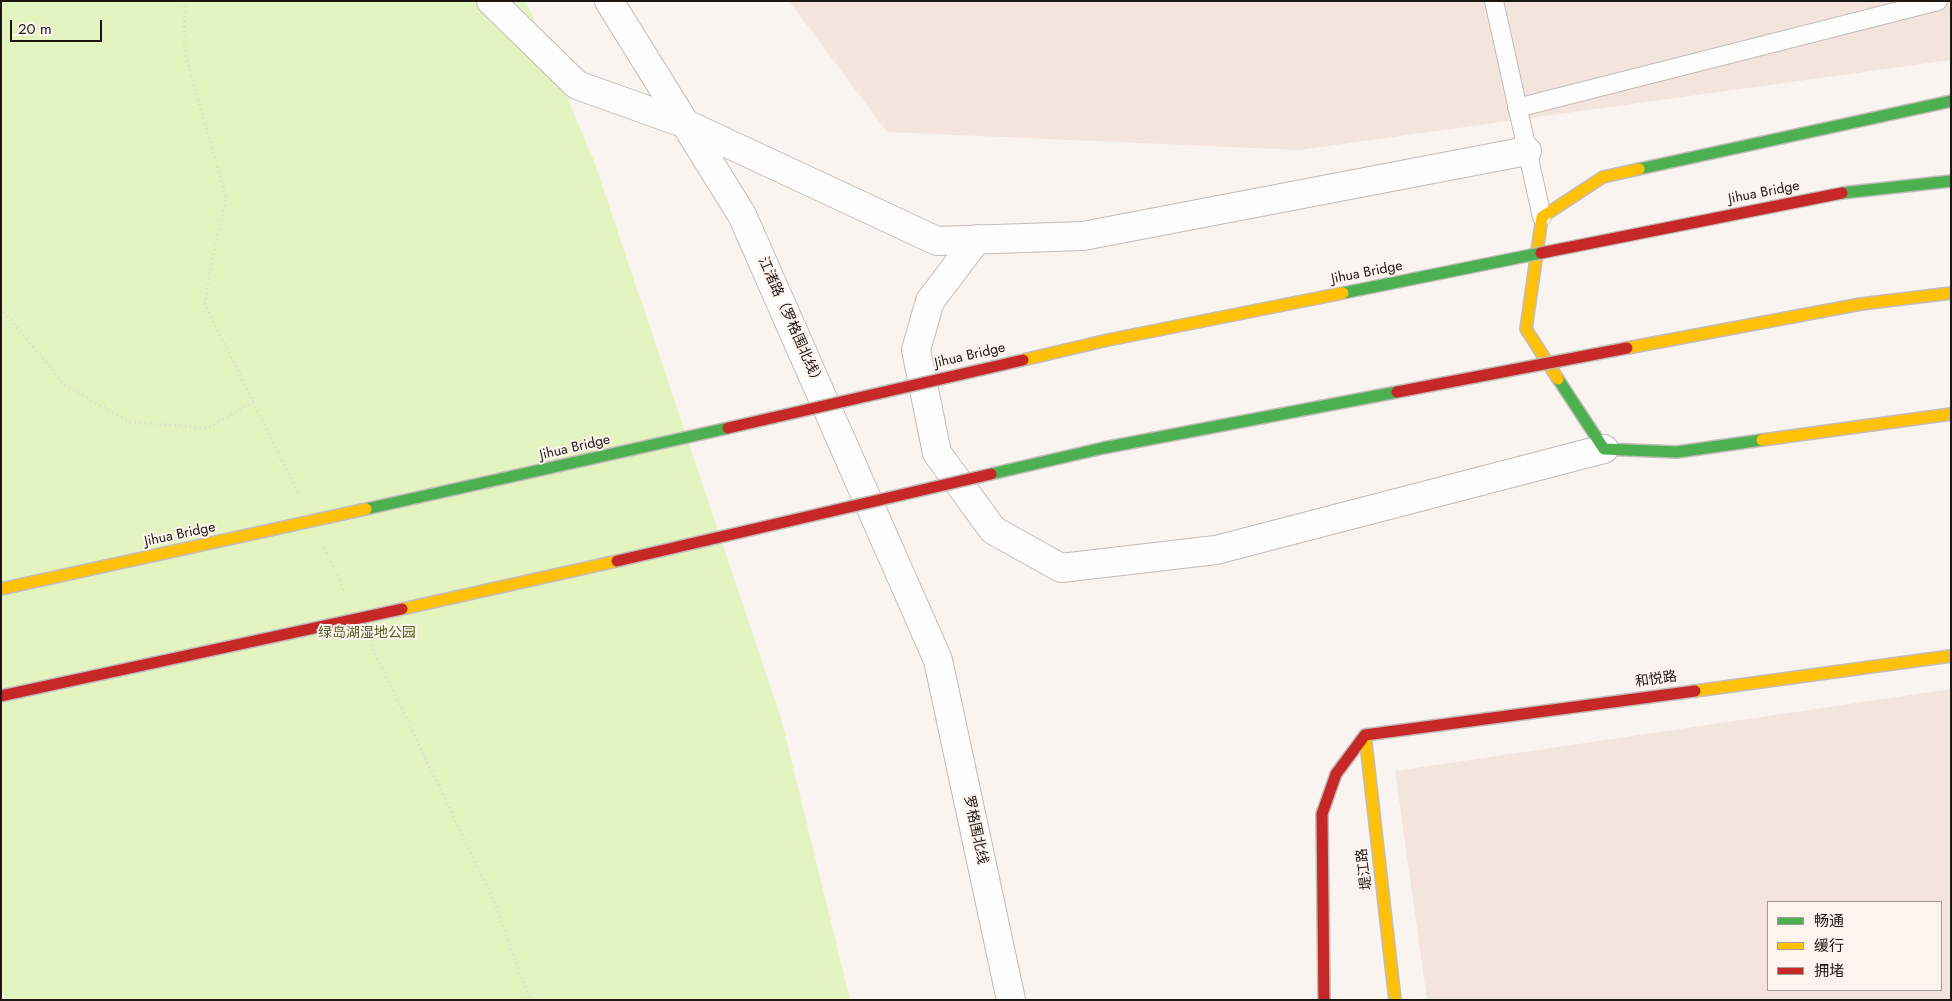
<!DOCTYPE html>
<html>
<head>
<meta charset="utf-8">
<style>
  body { margin:0 }
  #map { position:relative; width:1952px; height:1001px; overflow:hidden; background:#faf4f1; font-family:Jost,"Noto Sans SC",sans-serif }
  canvas { display:block }
  .frame { position:absolute; inset:0; border:2px solid #1c1713; pointer-events:none }
  .legend { position:absolute; left:1767px; top:901px; width:175px; height:90px; box-sizing:border-box; background:#fef3ed; border:1px solid #a49b96; margin:0; padding:6px 9px; list-style:none; font-size:15px; color:#1c1713 }
  .legend li { display:flex; align-items:center; gap:10px; height:25px }
  .legend b { width:25px; border:1px solid #a49b96 }
  .scale { position:absolute; left:10px; top:20px; width:92px; height:22px; box-sizing:border-box; border:2px solid #1c1713; border-top:0; padding-left:6px; font-size:15px; line-height:18px; white-space:nowrap; color:#1c1713; -webkit-text-stroke:4px #fef3ed; paint-order:stroke }
</style>
</head>
<body>
<div id="map">
<canvas width="1952" height="1001"></canvas>
<div class="frame"></div>
<ul class="legend">
<li><b style="height:6px;background:#4caf50"></b>畅通</li>
<li><b style="height:6px;background:#ffc107"></b>缓行</li>
<li><b style="height:6px;background:#c62828"></b>拥堵</li>
</ul>
<div class="scale">20 m</div>
</div>
<script>
const g = document.querySelector('canvas').getContext('2d');
g.lineJoin = 'round';
function fillPath(path, color) { g.fillStyle = color; g.fill(path, 'evenodd'); }
function trace(path, color, width, dash) { g.strokeStyle = color; g.lineWidth = width; g.lineCap = dash ? 'butt' : 'round'; g.setLineDash(dash || []); g.stroke(path); }
function write(font, color, halo, rows, align = 'center') {
  g.font = font + ' Jost,"Noto Sans SC",sans-serif'; g.lineWidth = 4; g.setLineDash([]); g.textBaseline = 'middle'; g.strokeStyle = halo; g.fillStyle = color; for (const [text, x, y, turn = 0] of rows) {
    g.save(); g.translate(x, y); g.rotate((+turn || 0) * Math.PI / 180); g.textAlign = isNaN(turn) ? turn : align; if (halo) g.strokeText(text, 0, 0); g.fillText(text, 0, 0); g.restore();
  }
}
fillPath(new Path2D(`
  M789,1H1951V60L1299,150L887,132Z
  M1951,689V1000H1427L1395,771ZM1768,902H1941V990H1768Z`), '#f3e5de');
fillPath(new Path2D(`
  M1,1H526L594,161L781,718L850,1000H7L1,989Z`), '#e3f4c0');
const lane = new Path2D(`
  M1494,1L1542,217
  M1517,108L1938,1`);
const street = new Path2D(`
  M491,1L577,85L686,124L937,241L1083,236L1527,151
  M609,1L742,215L938,660L1011,1000
  M977,239L930,301L916,350L937,453L993,530L1061,568L1216,550L1604,449`);
const fast = new Path2D(`
  M1639,169L1951,101
  M1558,379L1604,449L1677,452L1762,440`);
const slow = new Path2D(`
  M1558,379L1526,329L1542,217L1603,177L1639,169
  M1762,440L1951,414
  M1695,691L1951,656
  M1365,735L1395,1000`);
const jam = new Path2D(`
  M1365,735L1695,691
  M1324,1000L1322,814L1336,774L1365,735`);
trace(lane, '#c2bcb9', 20);
trace(street, '#c2bcb9', 30);
trace(fast, '#c2bcb9', 14);
trace(slow, '#c2bcb9', 14);
trace(jam, '#c2bcb9', 14);
trace(new Path2D(`
  M185,1L184,49L226,197L210,271L205,304L299,495
  M1,308L65,385L129,422L208,428L254,401
  M324,548L345,592
  M371,645L493,899L530,1000`), '#dbdad9', 3, [1, 4]);
trace(lane, '#fefdfd', 18);
trace(street, '#fefdfd', 28);
trace(fast, '#4caf50', 11);
trace(slow, '#ffc107', 11);
trace(jam, '#c62828', 11);
const fastBridge = new Path2D(`
  M1842,193L1951,181
  M1343,293L1541,253
  M991,474L1103,448L1397,392
  M366,509L728,428`);
const slowBridge = new Path2D(`
  M1627,348L1861,304L1951,293
  M1023,360L1108,340L1343,293
  M1,589L366,509
  M402,609L617,561`);
const jamBridge = new Path2D(`
  M1541,253L1842,193
  M1397,392L1627,348
  M728,428L1023,360
  M617,561L991,474
  M1,696L402,609`);
trace(fastBridge, '#c2bcb9', 14, []);
trace(slowBridge, '#c2bcb9', 14, []);
trace(jamBridge, '#c2bcb9', 14, []);
trace(fastBridge, '#4caf50', 11);
trace(slowBridge, '#ffc107', 11);
trace(jamBridge, '#c62828', 11);
write('14px', '#1c1713', '#fef3ed', [
  ["Jihua Bridge",1764,193,-11],
  ["Jihua Bridge",1367,273,-11],
  ["江渚路（罗格围北线）",790,322,66],
  ["Jihua Bridge",970,356,-13],
  ["Jihua Bridge",575,448,-13],
  ["Jihua Bridge",180,535,-12],
  ["和悦路",1656,680,-8],
  ["罗格围北线",975,830,78],
  ["堤江路",1365,869,-97]
]);
write('14px', '#4b6120', '#fef3ed', [
  ["绿岛湖湿地公园",367,634]
]);
</script>
</body>
</html>
